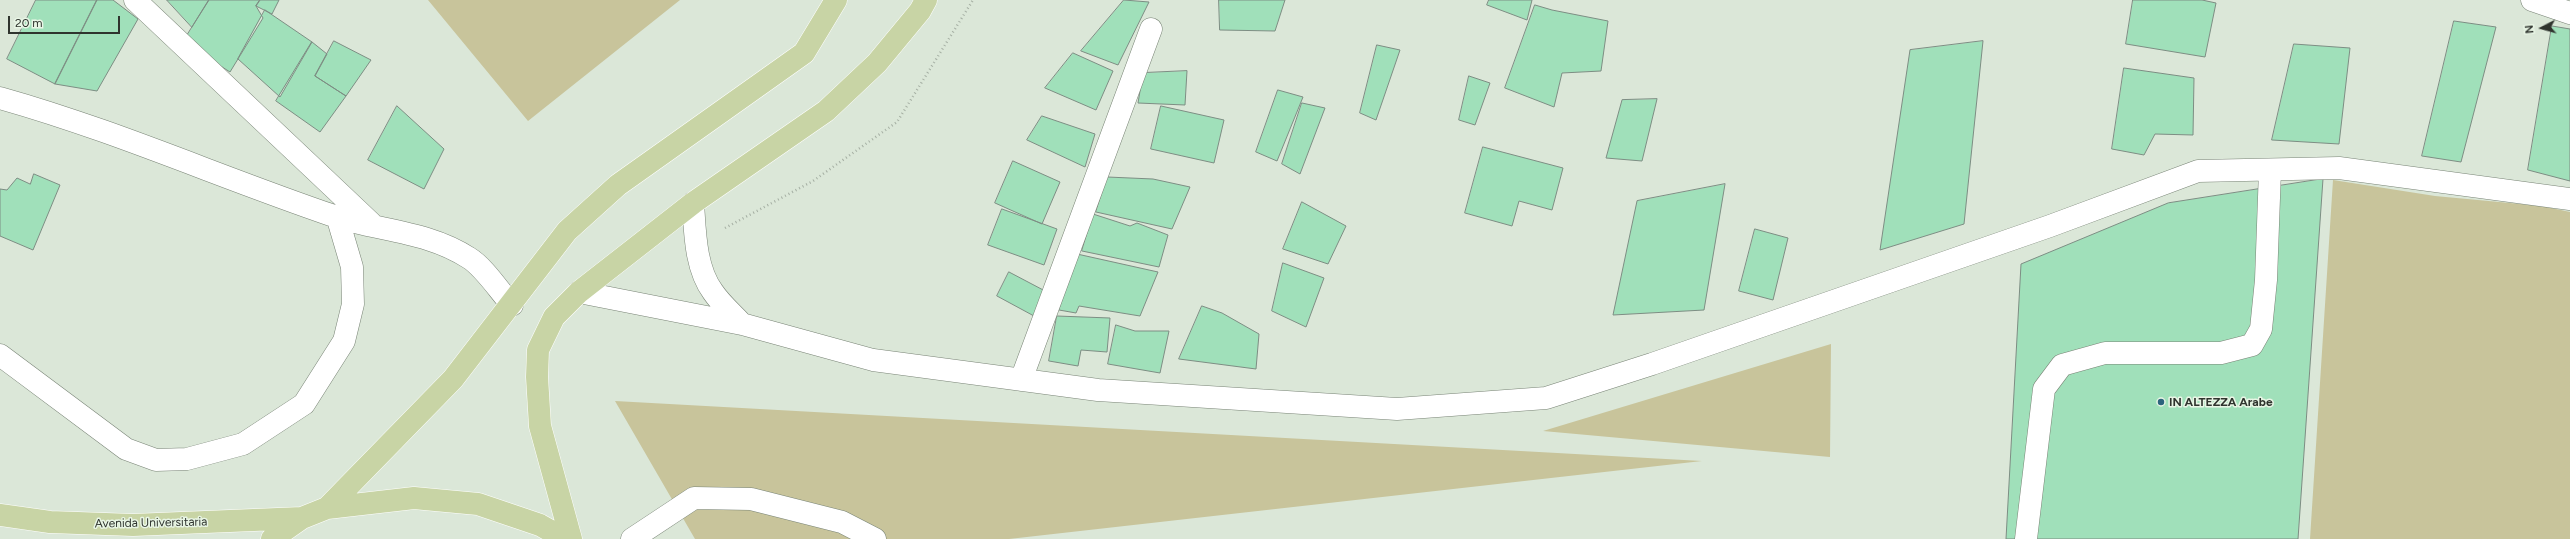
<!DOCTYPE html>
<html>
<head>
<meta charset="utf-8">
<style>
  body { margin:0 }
  #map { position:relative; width:2570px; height:539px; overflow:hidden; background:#dbe7d8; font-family:Figtree,sans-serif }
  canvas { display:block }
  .north { position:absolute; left:2522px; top:8px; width:40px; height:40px; -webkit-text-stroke:3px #e8f5e5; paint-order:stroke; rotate:264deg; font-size:11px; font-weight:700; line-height:16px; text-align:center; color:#2f342e }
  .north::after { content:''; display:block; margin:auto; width:14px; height:18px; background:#2f342e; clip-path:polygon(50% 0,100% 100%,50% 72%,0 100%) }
  .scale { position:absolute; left:8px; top:16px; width:112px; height:18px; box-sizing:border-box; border:2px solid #2f342e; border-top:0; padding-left:5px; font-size:12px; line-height:14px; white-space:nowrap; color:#2f342e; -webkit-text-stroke:3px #e8f5e5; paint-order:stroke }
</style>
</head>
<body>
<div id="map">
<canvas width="2570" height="539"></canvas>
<div class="north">N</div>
<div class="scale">20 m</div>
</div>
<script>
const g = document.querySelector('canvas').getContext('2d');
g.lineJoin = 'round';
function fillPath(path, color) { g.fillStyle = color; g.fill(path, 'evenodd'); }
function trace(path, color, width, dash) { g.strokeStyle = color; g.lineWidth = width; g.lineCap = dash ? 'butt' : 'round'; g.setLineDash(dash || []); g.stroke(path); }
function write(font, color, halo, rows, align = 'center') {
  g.font = font + ' Figtree,sans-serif'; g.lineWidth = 3; g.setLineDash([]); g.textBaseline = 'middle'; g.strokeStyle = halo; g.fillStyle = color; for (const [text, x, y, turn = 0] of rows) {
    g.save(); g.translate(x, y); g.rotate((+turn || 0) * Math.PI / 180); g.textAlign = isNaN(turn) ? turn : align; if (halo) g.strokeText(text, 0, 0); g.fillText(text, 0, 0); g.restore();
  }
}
fillPath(new Path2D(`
  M428,0H680L528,121Z
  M2333,180L2435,196L2542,206L2570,212V539H2310Z
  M1831,344L1830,457L1543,431Z
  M615,401L1702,461L1009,539H695Z`), '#c8c49b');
const building = new Path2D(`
  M36,0H97L55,84L7,59Z
  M97,0H113L138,19L97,91L55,84Z
  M167,0H209L192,27Z
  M209,0H260L256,6L263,18L230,72L183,42Z
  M260,0H279L272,14L256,6Z
  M1124,0L1149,2L1118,65L1081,51Z
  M1219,0H1285L1275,31L1220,30Z
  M1489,0H1532L1527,20L1487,5Z
  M2133,0H2202L2216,3L2205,57L2126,44Z
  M1535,5L1552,10L1608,21L1601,71L1562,73L1554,107L1505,88Z
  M265,10L312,42L280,97L238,59Z
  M2454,21L2496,27L2461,162L2422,156Z
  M2552,26L2570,29V181L2528,170Z
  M334,41L371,60L346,96L315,76Z
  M1983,41L1964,224L1880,250L1910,50Z
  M312,42L327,54L315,76L346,96L320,132L276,101Z
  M2294,44L2350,48L2339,144L2272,140Z
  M1377,45L1400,50L1376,120L1360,113Z
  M1073,53L1113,71L1096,110L1045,88Z
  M2124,68L2194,78L2193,135L2155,134L2144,155L2112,149Z
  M1187,71L1185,105L1138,103L1143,73Z
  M1469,76L1490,83L1475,125L1459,120Z
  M1278,90L1303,97L1277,161L1256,152Z
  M1657,99L1642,161L1606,158L1622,100Z
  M1302,103L1325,108L1300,174L1282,164Z
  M397,106L444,149L424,189L368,160Z
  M1161,106L1224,120L1214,163L1151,149Z
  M1042,116L1095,134L1085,167L1027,140Z
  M1483,147L1563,168L1552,210L1519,201L1512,226L1465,213Z
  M1013,161L1060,182L1042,224L995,203Z
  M34,174L60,185L33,250L0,236V189L7,190L17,178L30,184Z
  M1107,177L1153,179L1190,187L1172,229L1096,212Z
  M2323,179L2298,539H2006L2021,264L2168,203Z
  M1725,184L1704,310L1613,315L1637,201Z
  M1302,202L1346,226L1328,264L1283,249Z
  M1002,209L1057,229L1044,265L988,245Z
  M1093,214L1130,226L1137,223L1168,235L1159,267L1082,251Z
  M1755,229L1788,238L1773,300L1739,291Z
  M1077,254L1158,272L1140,316L1079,306L1076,313L1059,310Z
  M1283,263L1324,278L1306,327L1272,311Z
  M1009,272L1047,292L1034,316L997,296Z
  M1202,306L1222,313L1259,334L1256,369L1179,359Z
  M1057,316L1110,318L1107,352L1081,350L1078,366L1049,361Z
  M1116,325L1135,331H1169L1160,373L1108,364Z`);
fillPath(building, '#a0e0ba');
trace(building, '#7d8d83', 1);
const minor = new Path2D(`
  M135,0L371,223
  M2532,0L2570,13
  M0,98C114,130 222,178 334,216C379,231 428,231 469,258C484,267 500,292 512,305
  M693,203C695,231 695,268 713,292C721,304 733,314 742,324
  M579,292L742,324L873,360L1098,390L1397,409L1546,398L1652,364L2050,226L2198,171L2339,168L2570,199
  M0,355L126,449L156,460L187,459L243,444L304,404L344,341L353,304L352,267L337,216
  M1021,380L1151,29
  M632,539L694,498L751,499L842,522L875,539
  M2026,539L2044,389L2062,365L2105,353H2221L2252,345L2261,329L2266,280L2270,170`);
const major = new Path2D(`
  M327,508L453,379L567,231L618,185L804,53L836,0
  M0,515L50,522L133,525L302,518
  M272,539L302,518L327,508L414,498L478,504L540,525L565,539
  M571,539L540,426L537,377L538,350L554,317L579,292L693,203L826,111L877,63L920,11L926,0`);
trace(minor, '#798476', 23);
trace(major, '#fff', 23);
trace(new Path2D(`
  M725,228L813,181L897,122L973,0`), '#a5afa3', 2.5, [1, 3]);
trace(minor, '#fff', 22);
trace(major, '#c8d4a5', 22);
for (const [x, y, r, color] of [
  [2161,402,4,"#2c637d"]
]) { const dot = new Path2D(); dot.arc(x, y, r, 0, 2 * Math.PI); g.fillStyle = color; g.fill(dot); trace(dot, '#e8f5e5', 1.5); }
write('bold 12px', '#2f342e', '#e8f5e5', [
  ["IN ALTEZZA Arabe",2169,402]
], 'left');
write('12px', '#2f342e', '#e8f5e5', [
  ["Avenida Universitaria",151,523,-1]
]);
</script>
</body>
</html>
